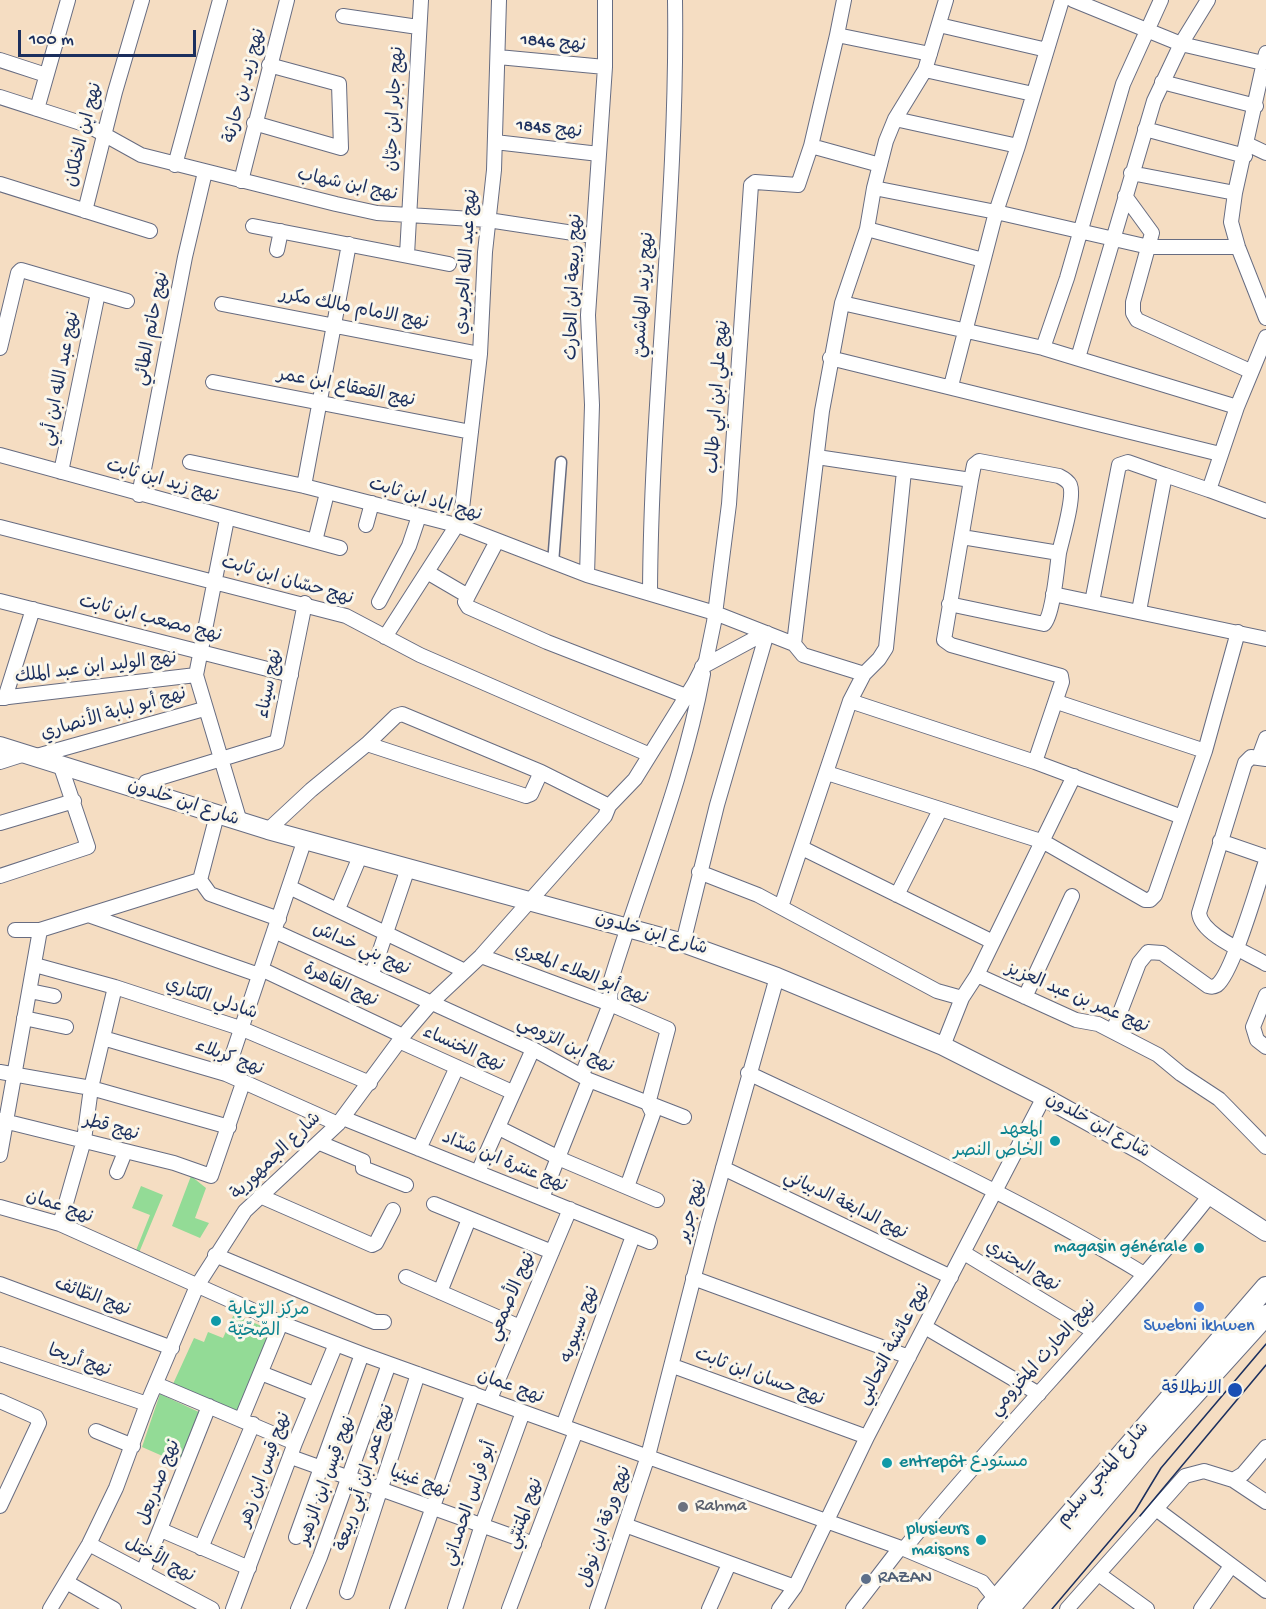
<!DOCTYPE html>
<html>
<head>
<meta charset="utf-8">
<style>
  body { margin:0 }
  #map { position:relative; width:1266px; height:1609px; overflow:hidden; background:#f5ddc2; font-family:"Gochi Hand",sans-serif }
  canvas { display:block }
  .scale { position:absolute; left:18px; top:30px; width:178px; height:27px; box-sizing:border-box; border:3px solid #1b2f5e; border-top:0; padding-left:8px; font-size:18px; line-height:21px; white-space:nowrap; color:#1b2f5e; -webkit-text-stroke:4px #fbf7ec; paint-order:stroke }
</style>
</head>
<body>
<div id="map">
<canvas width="1266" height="1609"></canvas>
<div class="scale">100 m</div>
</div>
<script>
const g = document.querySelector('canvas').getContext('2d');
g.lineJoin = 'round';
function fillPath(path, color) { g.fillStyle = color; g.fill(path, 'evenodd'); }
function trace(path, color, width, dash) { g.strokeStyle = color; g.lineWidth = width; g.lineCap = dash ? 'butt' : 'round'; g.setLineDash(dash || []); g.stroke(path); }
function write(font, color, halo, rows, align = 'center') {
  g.font = font + ' "Gochi Hand","Playpen Sans Arabic",sans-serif'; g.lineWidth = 6; g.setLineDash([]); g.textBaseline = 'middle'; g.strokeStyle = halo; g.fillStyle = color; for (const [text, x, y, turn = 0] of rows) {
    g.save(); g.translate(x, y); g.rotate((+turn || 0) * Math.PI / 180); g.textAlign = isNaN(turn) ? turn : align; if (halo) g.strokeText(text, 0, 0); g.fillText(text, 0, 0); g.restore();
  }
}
fillPath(new Path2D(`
  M191,1176L206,1188L195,1218L209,1223L200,1238L172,1226Z
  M141,1186L163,1195L138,1255L135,1253L150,1215L132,1208Z
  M234,1314L275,1332L239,1413L173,1384L194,1338L204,1342L208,1332L223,1338Z
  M160,1394L201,1413L183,1465L142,1447Z`), '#93db96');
const pedestrian = new Path2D(`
  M553,563L561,462`);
const minor = new Path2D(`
  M844,0L837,35L930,54
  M1073,0L1181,44L1263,63
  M343,16L418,27
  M939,25L1047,50
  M837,35L811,146L880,165
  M1266,53L1235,193L1231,222L1238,247L1266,318
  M498,57L605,67
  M0,60L46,75
  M925,70L1033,94
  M1162,82L1256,106
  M0,97L87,125L141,155L336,204L377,213L488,220L593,236
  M37,109L68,0
  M895,119L1018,146
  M254,123L341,148L339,84L269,65
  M1145,129L1245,156
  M495,142L599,154
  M1247,144L1266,153
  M175,165L220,0
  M1131,173L1235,193
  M241,181L287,0
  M0,184L150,231
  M874,188L996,212L1149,247H1238
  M1125,196L1152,233L1133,302V313L1137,320L1250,371
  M85,211L115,92L142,0
  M253,226L449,264
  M867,229L983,260
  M277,250L281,231
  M407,255L421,0
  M842,303L1043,348L1237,407
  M222,304L480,354
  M1266,337L1237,407L1209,490L1266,511
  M0,348L18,273L21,270L127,301
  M1043,348L1067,278L1123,84L1161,0
  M830,358L1220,454
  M1078,358L1154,101L1181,44L1208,0
  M213,382L471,432
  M951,386L996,212L1018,146L1062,0
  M0,455L340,548
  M817,457L971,480L944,640L951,645L1061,676L1062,682L1035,762
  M190,462L304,486L460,526L587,575L715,613L794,644L803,655L864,674L879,659L886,648L904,471
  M61,472L98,293
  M971,480L974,465L979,461L1059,476C1063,478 1068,481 1070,485C1075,497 1062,539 1059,553
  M304,486L349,244
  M139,495L185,257L205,172
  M227,519L196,675L240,822
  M366,525L372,503
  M460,526L480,354L485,252L494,170L499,0
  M0,527L346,616L420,655L650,755
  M315,541L327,493
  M427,572L468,596L465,602L468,607L547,642L686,696
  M587,575L592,405L588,315L605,67V0
  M650,593C651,395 678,198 675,0
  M1053,594L1266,639
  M468,596L497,541
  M0,601L291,675
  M379,602L409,546L419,516
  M1092,602L1119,465L1128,462L1165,475
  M949,604L1044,624C1053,615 1057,568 1059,553L962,537
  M1139,611L1165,475L1209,490
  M385,637L457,525
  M794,644L822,411L842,303L867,229L874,188L886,141L895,119L925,70L946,0
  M702,667L765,633
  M0,698L196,675
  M5,698L33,609
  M850,701L1035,762L1182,817
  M1057,702L1205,751
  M367,744L396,716L402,714L541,772
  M33,757L204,709
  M1259,757L1266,738
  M1266,759L1251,757L1245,763L1199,913C1201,935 1248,953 1266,964
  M0,762L25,754
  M827,773L1044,842L1145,900H1150L1155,895L1205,751L1238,632
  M146,782L277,742L305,603
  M0,823L74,801
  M268,830L311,790L367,744L526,796L531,794L541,772L609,806
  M1220,841L1266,857
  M802,848L993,942
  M699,872L758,895L937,991L962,998
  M0,876L88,847L60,764
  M200,880L217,815
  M289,887L465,971
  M897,895L940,810
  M781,907L850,701L864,674
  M338,909L361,854
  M88,915L259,975
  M15,930H40L200,880L210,894L279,919
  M274,931L533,1049L589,1080L684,1117
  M683,943L717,805L767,633
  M481,956L610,1004L668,1029L648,1104L653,1114L627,1187
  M35,965L115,987L240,1028L370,1083
  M261,969L403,1036
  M372,974L408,868
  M977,975L1076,1020L1098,1024L1158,1055L1181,1074L1219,1099L1266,1147
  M30,991L54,996
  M1266,995L1253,1027L1257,1040L1266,1047
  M1025,997L1072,896
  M24,1018L66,1027
  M1113,1031L1139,963L1148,952L1162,953L1208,986C1212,987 1213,987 1217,985C1233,973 1258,884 1266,861
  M103,1038L226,1074L338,1124
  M399,1041L512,1092
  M943,1046L962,998L977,975L1074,776
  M0,1072L91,1088L229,1127
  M748,1073C882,1136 1018,1197 1144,1274
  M226,1074L305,839
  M582,1075L610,1004L611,980C642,878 684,779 703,674
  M343,1118L650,1242
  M0,1120L174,1163L211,1176L243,1083
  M499,1128L565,1161L657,1200
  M320,1143L363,1161V1168L406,1185
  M419,1149L457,1067
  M0,1155L40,930
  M723,1168L951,1277
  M117,1172L125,1152
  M478,1172L533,1049
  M260,1196L372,1245L376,1243L393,1210
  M542,1198L589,1080
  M434,1204L552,1252
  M0,1207L60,1224L281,1323L362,1354L904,1549L982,1582L991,1593L996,1607
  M60,1224L84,1140L91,1088L115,987
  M964,1253L1093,1331
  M215,1255L375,1322H384
  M406,1277L520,1327
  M693,1278L909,1357
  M0,1284L172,1348
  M440,1292L469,1219
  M925,1327L1039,1394
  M0,1354L147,1404
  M673,1366L867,1437
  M261,1373L314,1394
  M156,1384L295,1443
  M490,1399L570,1209
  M0,1401L36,1417L39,1423L0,1506
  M241,1420L281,1323
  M563,1426L633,1236
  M96,1431L133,1446
  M291,1457L534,1544
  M1233,1480L1266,1502
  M1156,1509L1266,1591
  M625,1525L795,1587
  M161,1530L249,1568
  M296,1537L362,1354
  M89,1544L212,1609
  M201,1548L253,1424
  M904,1549C1002,1428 1114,1317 1211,1194
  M143,1572L209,1406
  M1100,1575L1147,1609
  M68,1583L114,1609
  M347,1592L418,1374
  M50,1609L89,1544L116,1488L147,1404L197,1286L245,1211L338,1124L403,1036L432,1002L481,956L605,816L609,806L635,779L694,684L706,661L714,622L729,504L751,185L755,182L798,185L811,146
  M233,1609L295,1443L336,1344
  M298,1609L320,1557L389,1364
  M397,1609L473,1393
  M455,1609L482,1525L523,1412
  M509,1609L576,1431
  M597,1609L648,1456L708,1222L777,977
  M709,1609L729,1564
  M779,1609L795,1587L867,1437L1044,1097
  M853,1609L900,1548
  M1067,1609L1185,1476L1204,1471L1233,1480L1243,1474L1266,1447
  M1201,1609L1231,1566`);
const tertiary = new Path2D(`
  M0,746L268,830L683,943L777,977L943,1046L1044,1097L1145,1153L1266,1232`);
const secondary = new Path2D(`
  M988,1609L1266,1287
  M1009,1609L1144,1450L1266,1315`);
trace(pedestrian, '#676c81', 13);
trace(minor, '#676c81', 16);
trace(tertiary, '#676c81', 20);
trace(secondary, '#676c81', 22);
trace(pedestrian, '#fff', 10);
trace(minor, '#fff', 14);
trace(tertiary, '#fff', 18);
trace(secondary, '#fff', 20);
trace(new Path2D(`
  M1140,1516L1266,1365
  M1052,1609L1135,1511L1161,1468L1266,1344`), '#1b2f5e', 1.5);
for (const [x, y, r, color] of [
  [1055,1141,6,"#0f9aa8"],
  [1199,1248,6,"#0f9aa8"],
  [1199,1307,6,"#3f7fe0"],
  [216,1321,6,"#0f9aa8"],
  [1235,1390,8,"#1a4fb4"],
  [887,1463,6,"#0f9aa8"],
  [683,1507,6,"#6b7280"],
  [981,1540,6,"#0f9aa8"],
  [866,1579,6,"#5c6f8a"]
]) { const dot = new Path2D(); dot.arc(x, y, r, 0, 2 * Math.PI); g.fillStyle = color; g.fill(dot); trace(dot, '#fbf7ec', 2); }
write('18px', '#1b2f5e', '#fbf7ec', [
  ["نهج 1846",553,44,5],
  ["نهج زيد بن حارثة",246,86,-75],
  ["نهج جابر ابن حيّان",396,109,-87],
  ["نهج 1845",549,130,6],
  ["نهج ابن الخلكان",85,135,-76],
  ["نهج ابن شهاب",347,186,12],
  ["نهج عبد الله الجريدي",468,262,-86],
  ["نهج ربيعة ابن الحارث",575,287,-88],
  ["نهج يزيد الهاشميّ",645,295,-86],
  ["نهج الامام مالك مكرر",354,310,11],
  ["نهج حاتم الطائي",153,329,-79],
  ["نهج عبد الله ابن أبي",62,379,-79],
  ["نهج القعقاع ابن عمر",346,389,11],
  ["نهج علي ابن ابي طالب",719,397,-86],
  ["نهج زيد ابن ثابت",162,482,16],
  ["نهج اياد ابن ثابت",425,501,16],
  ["نهج حسّان ابن ثابت",287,582,16],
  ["نهج مصعب ابن ثابت",150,620,14],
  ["نهج الوليد ابن عبد الملك",96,669,-7],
  ["نهج سيناء",271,684,-79],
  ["نهج أبو لبابة الأنصاري",114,715,-16],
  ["شارع ابن خلدون",183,804,18],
  ["شارع ابن خلدون",651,935,16],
  ["نهج بني خداش",361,950,24],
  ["نهج أبو العلاء المعري",581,975,21],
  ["نهج القاهرة",340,986,25],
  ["نهج عمر بن عبد العزيز",1077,999,23],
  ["شادلي الكتاري",211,1000,19],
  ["نهج ابن الرّومي",565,1046,26],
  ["نهج الخنساء",463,1050,24],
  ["نهج كربلاء",229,1059,21],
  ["شارع ابن خلدون",1097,1127,29],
  ["نهج قطر",111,1129,15],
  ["شارع الجمهورية",277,1157,-44],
  ["نهج عنترة ابن شدّاد",504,1163,22],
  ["نهج الدابغة الدبياني",845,1206,26],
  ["نهج عمان",59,1208,19],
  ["نهج جرير",693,1211,-75],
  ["نهج البحتري",1022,1267,31],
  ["نهج الأصمعي",513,1297,-67],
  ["نهج الطّائف",92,1298,20],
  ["نهج سيبويه",581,1325,-70],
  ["نهج عائشة التحالبي",895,1345,-62],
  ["نهج الحارث المخزومي",1044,1359,-48],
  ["نهج أريحا",79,1362,19],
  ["نهج حسان ابن ثابت",759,1378,20],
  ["نهج عمان",510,1388,20],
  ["نهج قيس ابن زهر",266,1470,-70],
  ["شارع المنجي سليم",1104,1475,-49],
  ["نهج عمر ابن أبي ربيعة",366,1478,-72],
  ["نهج قيس ابن الزهير",328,1481,-70],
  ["نهج صدربعل",160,1483,-69],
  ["نهج غينيا",419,1483,20],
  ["أبو فراس الحمداني",471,1504,-71],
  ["نهج المتنبّي",526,1514,-70],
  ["نهج ورقة ابن نوفل",606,1527,-71],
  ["نهج الأختل",159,1561,28]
]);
write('18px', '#0d838f', '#fbf7ec', [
  ["المعهد",1043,1131],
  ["الخاص النصر",1043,1152],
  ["magasin générale",1187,1248],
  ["مركز الرّعاية",228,1311,"left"],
  ["الصّحّيّة",228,1332,"left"],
  ["entrepôt مستودع",899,1463,"left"],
  ["plusieurs",969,1530],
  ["maisons",969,1551]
], 'right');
write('18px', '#366cbe', '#fbf7ec', [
  ["Swebni ikhwen",1199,1327]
]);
write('18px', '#164399', '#fbf7ec', [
  ["الانطلاقة",1222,1390]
], 'right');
write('18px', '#5b616d', '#fbf7ec', [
  ["Rahma",695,1507]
], 'left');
write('18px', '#4e5e75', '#fbf7ec', [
  ["RAZAN",878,1579]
], 'left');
</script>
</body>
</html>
